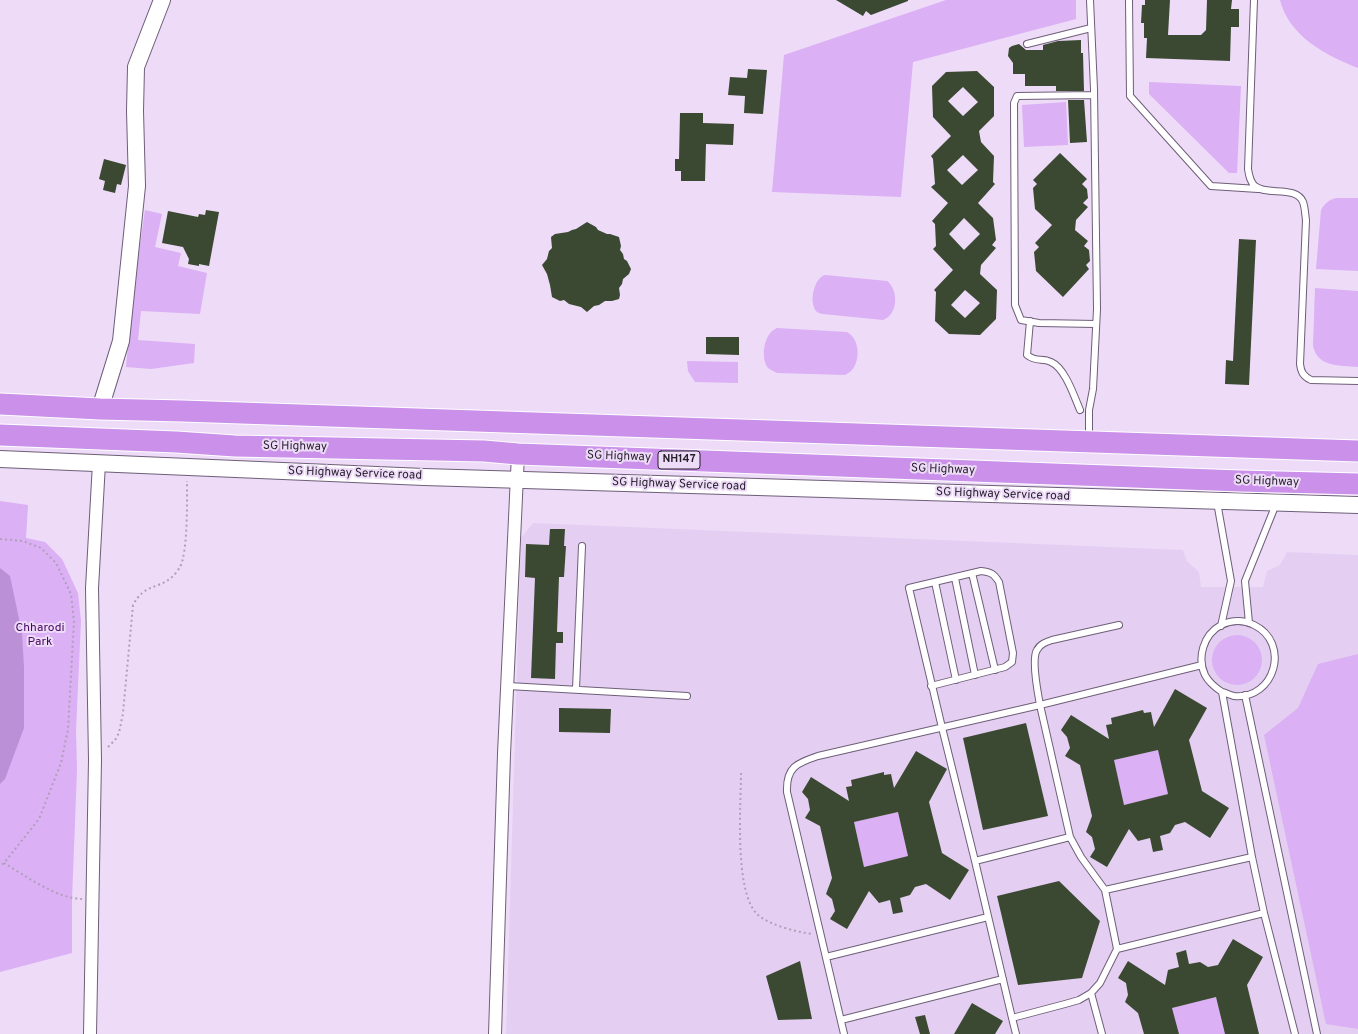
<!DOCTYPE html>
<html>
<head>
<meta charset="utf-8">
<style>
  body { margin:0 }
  canvas { display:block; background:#eddbf8 }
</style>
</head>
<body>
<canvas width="1358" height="1034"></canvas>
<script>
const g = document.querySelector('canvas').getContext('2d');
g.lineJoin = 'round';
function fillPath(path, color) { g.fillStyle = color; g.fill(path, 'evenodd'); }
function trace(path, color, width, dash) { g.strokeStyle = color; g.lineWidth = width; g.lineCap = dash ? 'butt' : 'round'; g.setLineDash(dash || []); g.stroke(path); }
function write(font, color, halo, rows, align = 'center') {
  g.font = font + ' Overpass,sans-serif'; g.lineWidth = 4; g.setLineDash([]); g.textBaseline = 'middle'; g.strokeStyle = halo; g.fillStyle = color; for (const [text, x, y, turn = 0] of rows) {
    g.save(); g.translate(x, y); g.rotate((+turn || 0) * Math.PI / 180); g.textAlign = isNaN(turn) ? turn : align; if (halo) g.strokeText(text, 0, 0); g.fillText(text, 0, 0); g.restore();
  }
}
fillPath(new Path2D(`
  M533,523L1183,550L1187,561L1199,572L1201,587H1263L1267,571L1280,565L1287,552L1358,555V1034H506L521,538Z`), '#e4cff2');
fillPath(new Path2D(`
  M946,0H1076V19L913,62L901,197L772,192L784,55Z
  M1280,0H1358V68C1325,55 1289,36 1280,0Z
  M1149,82L1241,86L1237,173H1229L1149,94Z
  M1066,102L1068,145L1024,147L1022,105Z
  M1336,198H1358V271L1316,269L1321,210C1325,203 1329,200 1336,198Z
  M145,210L162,214L155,247L181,253L178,266L207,273L200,314L141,311L138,340L195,344L194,363L151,369L126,367L133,292Z
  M825,275L887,281C899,290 898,315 883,320L823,314C821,314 819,313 817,312C808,303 814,278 825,275Z
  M1315,288L1358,291V367C1340,365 1318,368 1313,346Z
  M777,328L847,332C862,340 861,369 845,375L777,373C774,371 770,370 768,368C760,357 764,333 777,328Z
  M687,361L738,362V383L695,382L688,371Z
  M0,501L28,505L26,538L45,542L62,559L78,593L81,621L76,730L77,770L72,899V953L0,972Z
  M1212 660a25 25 0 1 1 50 0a25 25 0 1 1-50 0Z
  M1358,654V1029L1326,1024L1264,735L1298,708L1318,664Z
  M1158,750L1168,794L1124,805L1114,760Z
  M898,812L908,856L864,867L854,822Z
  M1216,997L1225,1034H1179L1172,1008Z`), '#dbb0f4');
fillPath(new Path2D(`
  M0,568L10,576L22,633L24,667V728L5,779L0,784Z`), '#bc90d6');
fillPath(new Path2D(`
  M836,0H908V1L871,15L866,11L863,16Z
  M1145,0H1170L1168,35H1201L1206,30L1207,0H1232L1231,9H1239V27H1231L1230,61L1146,58L1147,38H1144V23H1141L1142,5H1145Z
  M1081,40V53H1083L1084,91H1056V86H1025V74H1013V63L1008,56L1009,48L1012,46L1019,44L1026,50H1043V45L1058,41Z
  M748,69L767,70L763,114L744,113L745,96L728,95L730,77L747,78Z
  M977,71L994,87V116L979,131L981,142L994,156L993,182L995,184L978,203L993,218L996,240L992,245L996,248L981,265L980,274L997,290L996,319L980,335L949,334L935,321L936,292L934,290L953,270L933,249L936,246L935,224L932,221L948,203L931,187L935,184L933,159L931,156L951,136L933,117L932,86L946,72ZM963,87L978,102L963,116L948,101ZM963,155L978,170L962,185L947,170ZM964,218L980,234L964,250L949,234ZM965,290L980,303L965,318L951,305Z
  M1068,100H1084L1087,142L1070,143Z
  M680,113H703V123L734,124L733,145L706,144L705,181H681V171H675V159H679Z
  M1060,153L1087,179L1082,184L1087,189L1088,198L1083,203L1088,207L1076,220L1075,230L1088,241L1084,246L1089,250L1090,261L1086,265L1089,269L1063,297L1036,271L1034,252L1039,247L1035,243L1052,225L1035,209L1033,188L1037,184L1033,180Z
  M104,159L126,165L121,185L117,184L115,193L103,190L105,181L99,179Z
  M206,210L219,212L209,266L199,264V266L188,264L189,259L183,247L162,243L168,211L198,217L199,214L205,215Z
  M587,222L596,227L598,230L607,234H610L619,237L621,246L620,250L623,254L624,259L627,261L631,269L629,274L623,279L622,284L619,288L620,295L619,299L612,301H605L599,305L594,306L587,312L581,307L569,304L564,300L560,301L552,297L550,285L547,274L542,265L547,259L549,251L552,248L551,237L555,234L568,232L572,230L576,229Z
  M1239,239L1256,240L1249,385L1225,384L1226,360L1233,361Z
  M706,337H739V355L706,354Z
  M550,529H565L564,546H566L564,577H559L557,632H563V643H556L555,679L531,678L535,578L525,577L526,544L549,545Z
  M1175,689L1207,708L1189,740L1202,791L1229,808L1210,838L1185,822L1175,825L1170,833L1160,836L1163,850L1153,852L1150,838L1138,841L1129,829L1107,867L1090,857L1095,849L1092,837L1086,832L1092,816L1080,765L1065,756L1070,748L1067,737L1061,730L1071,715L1109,739L1106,725L1112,724L1111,718L1143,710L1144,713L1151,712L1154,727ZM1158,750L1168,794L1124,805L1114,760Z
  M559,708L611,709L610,733L559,732Z
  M1026,723L1048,816L983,830L963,738Z
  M916,751L947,769L929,802L942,853L969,870L950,900L926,884L915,887L910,895L900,898L903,912L893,914L890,900L879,903L869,891L847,929L830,919L835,911L832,899L826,894L832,878L820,826L805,818L810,810L808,799L802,792L811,777L849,801L846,787L852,786L851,780L884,772V775L891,774L894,788ZM898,812L908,856L864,867L854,822Z
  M1059,881L1100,921L1082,978L1018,985L997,896Z
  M1233,939L1263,957L1247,985L1259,1034H1225L1216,997L1172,1008L1179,1034H1144L1138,1013L1125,1002L1128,995L1126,983L1118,978L1128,961L1165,985L1168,970L1179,967L1176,953L1186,950L1189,964L1200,962L1208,967L1218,965Z
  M800,961L812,1019L778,1020L766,976Z
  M972,1003L1003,1021L995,1034H954Z
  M925,1015L930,1034H920L915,1017Z`), '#3b4932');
const service = new Path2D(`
  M1129,0L1130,96L1211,186L1258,189
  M1254,0L1248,169C1249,175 1250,182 1255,186C1266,196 1296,185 1303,202C1305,207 1305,214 1306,220L1300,364C1301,372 1303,376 1311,380L1358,381
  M1027,44L1091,28
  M1094,95L1017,96L1014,103L1015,305L1021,320L1039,323L1096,324
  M1030,321L1027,355C1037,363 1042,357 1051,362C1065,368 1074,396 1080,410
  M1089,438V410L1093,389L1097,309L1094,89L1090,0
  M1217,502L1231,581L1221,626
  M972,573L995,670
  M955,578L975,675
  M935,582L956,680
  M1249,623L1245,581L1276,504
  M508,686L687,696
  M931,686L1005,667L1012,662L1013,653L999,582C994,574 991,572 981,571L909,588C930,679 952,770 975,861
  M576,689L582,546
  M1222,692C1226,693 1230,695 1234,696C1275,700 1291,643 1254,625C1244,620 1232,620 1221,625C1203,635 1197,658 1205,675C1209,683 1216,688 1222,692L1252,857L1264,913L1295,1034
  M1245,695L1317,1034
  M1070,837L975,861L1012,1018L1065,1004L1079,1000L1091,993L1100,983L1117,949L1105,890L1081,857L1070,837L1040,705C1038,694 1031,659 1037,650C1040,644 1046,642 1052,640L1119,625
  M1105,890L1252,857
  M1117,949L1264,913
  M826,957L988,917
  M1091,993L1102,1034
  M1012,1018L1016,1034
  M841,1020L1003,979
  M844,1034L787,792C786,767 797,763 818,756L1040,705L1202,665`);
const minor = new Path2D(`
  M90,1034L95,760L92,588L99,463
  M495,1034L504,754L518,454`);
const tertiary = new Path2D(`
  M100,409L121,341L137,186L135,111L136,67L162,0
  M0,459L424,477L1358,505`);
const trunk = new Path2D(`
  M0,404L100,409L182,411L1358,451
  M0,435L176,442L235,446L484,451L518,454L1240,481L1358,484`);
trace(service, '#6e5f78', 8);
trace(minor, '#6e5f78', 14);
trace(tertiary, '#6e5f78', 18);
trace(trunk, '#fff', 23);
trace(new Path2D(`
  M0,539L23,541L41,548L56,563L71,594L74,621L68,729L61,763L39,819L4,863L0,866
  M108,747L115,740L119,733L123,713L133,605C145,583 157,590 172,577C175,575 178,570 180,567C188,552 187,499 187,481
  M741,773C741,805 734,891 757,914C768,925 797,932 812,934
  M4,863C26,876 55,898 82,899`), '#afa0b8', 2, [2, 3]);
trace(service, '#fff', 6);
trace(minor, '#fff', 12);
trace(tertiary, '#fff', 16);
trace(trunk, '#ca90ea', 21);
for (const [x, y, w] of [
  [679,460,42]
]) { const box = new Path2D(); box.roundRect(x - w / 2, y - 9, w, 18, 3); g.fillStyle = '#eddbf8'; g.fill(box); trace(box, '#251e29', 1); }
write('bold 11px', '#251e29', null, [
  ["NH147",679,460]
]);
write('12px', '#251e29', '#eddbf8', [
  ["SG Highway",295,447,1],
  ["SG Highway",619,457,2],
  ["SG Highway",943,470,2],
  ["SG Highway Service road",355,474,2],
  ["SG Highway",1267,482,2],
  ["SG Highway Service road",679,485,2],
  ["SG Highway Service road",1003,495,2]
]);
write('12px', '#46085f', '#eddbf8', [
  ["Chharodi",40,629],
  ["Park",40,643]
]);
</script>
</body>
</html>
